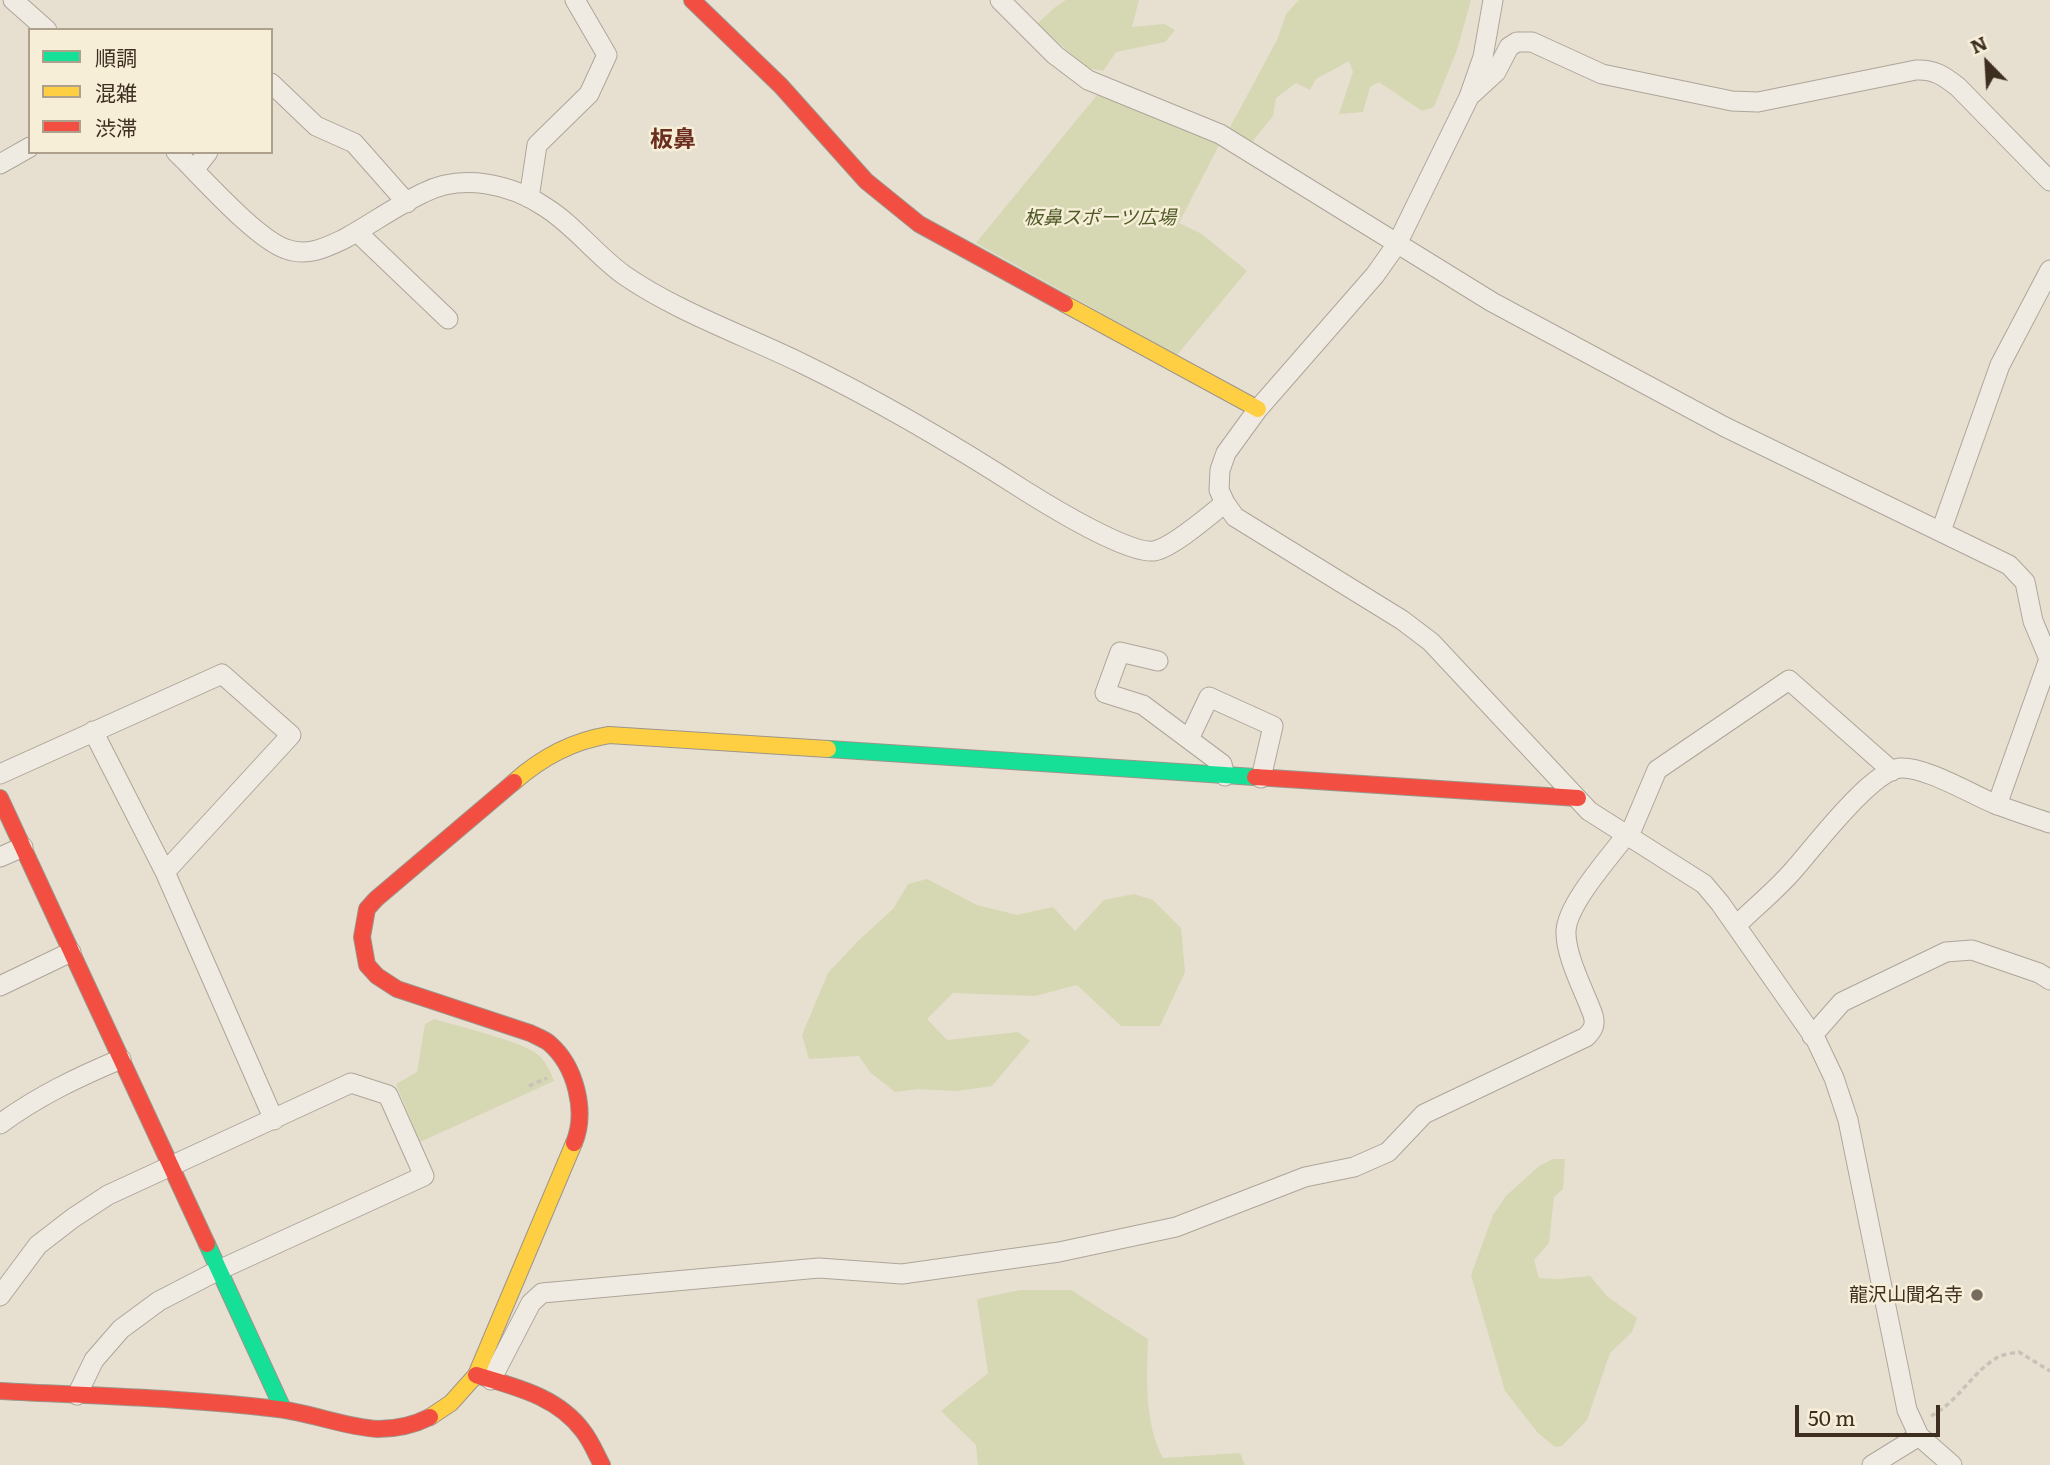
<!DOCTYPE html>
<html>
<head>
<meta charset="utf-8">
<style>
  body { margin:0 }
  #map { position:relative; width:2050px; height:1465px; overflow:hidden; background:#e7e0d1; font-family:Literata,"Noto Sans JP",serif }
  canvas { display:block }
  .legend { position:absolute; left:28px; top:28px; width:245px; height:126px; box-sizing:border-box; background:#f7eed8; border:2px solid #ada18e; margin:0; padding:9px 12px; list-style:none; font-size:21px; color:#3d2e20 }
  .legend li { display:flex; align-items:center; gap:14px; height:35px }
  .legend b { width:35px; border:2px solid #ada18e }
  .north { position:absolute; left:1952px; top:28px; width:70px; height:70px; -webkit-text-stroke:5px #f7eed8; paint-order:stroke; rotate:336deg; font-size:19px; font-weight:700; line-height:28px; text-align:center; color:#3d2e20 }
  .north::after { content:''; display:block; margin:auto; width:24px; height:32px; background:#3d2e20; clip-path:polygon(50% 0,100% 100%,50% 72%,0 100%) }
  .scale { position:absolute; left:1795px; top:1405px; width:145px; height:32px; box-sizing:border-box; border:4px solid #3d2e20; border-top:0; padding-left:9px; font-size:21px; line-height:24px; white-space:nowrap; color:#3d2e20; -webkit-text-stroke:5px #f7eed8; paint-order:stroke }
</style>
</head>
<body>
<div id="map">
<canvas width="2050" height="1465"></canvas>
<ul class="legend">
<li><b style="height:9px;background:#16e098"></b>順調</li>
<li><b style="height:9px;background:#ffcf43"></b>混雑</li>
<li><b style="height:9px;background:#f24e42"></b>渋滞</li>
</ul>
<div class="north">N</div>
<div class="scale">50 m</div>
</div>
<script>
const g = document.querySelector('canvas').getContext('2d');
g.lineJoin = 'round';
function fillPath(path, color) { g.fillStyle = color; g.fill(path, 'evenodd'); }
function trace(path, color, width, dash) { g.strokeStyle = color; g.lineWidth = width; g.lineCap = dash ? 'butt' : 'round'; g.setLineDash(dash || []); g.stroke(path); }
function write(font, color, halo, rows, align = 'center') {
  g.font = font + ' Literata,"Noto Sans JP",serif'; g.lineWidth = 5; g.setLineDash([]); g.textBaseline = 'middle'; g.strokeStyle = halo; g.fillStyle = color; for (const [text, x, y, turn = 0] of rows) {
    g.save(); g.translate(x, y); g.rotate((+turn || 0) * Math.PI / 180); g.textAlign = isNaN(turn) ? turn : align; if (halo) g.strokeText(text, 0, 0); g.fillText(text, 0, 0); g.restore();
  }
}
fillPath(new Path2D(`
  M1066,0H1139L1132,27L1164,24L1175,30L1165,42L1116,52L1103,71L1087,68L1037,24L1054,8Z
  M1299,0H1471L1457,50L1434,107L1422,111L1379,82L1370,87L1363,112L1339,114L1353,72L1349,61L1316,79L1310,90L1296,83L1276,98L1273,116L1249,146L1228,131L1277,40L1286,14Z
  M1097,95L1221,141L1179,223L1202,234L1247,271L1177,355L976,243Z
  M927,879L977,905L1017,915L1053,907L1075,931L1104,900L1134,894L1153,900L1181,928L1185,972L1160,1026H1121L1077,985L1035,996L953,993L927,1019L947,1040L1018,1032L1030,1041L992,1086L957,1091L918,1089L895,1092L870,1072L859,1056L809,1059L802,1035L828,973L857,942L893,909L908,884Z
  M434,1019C457,1026 521,1041 537,1054C546,1061 550,1071 554,1081L420,1142L396,1084L417,1072L425,1024Z
  M1553,1159H1565L1563,1189L1554,1197L1549,1243L1534,1260L1539,1278L1558,1279L1590,1276L1607,1296L1637,1318L1632,1332L1610,1353L1587,1420L1562,1446L1555,1447L1538,1433L1505,1391L1471,1275L1493,1215L1506,1196L1539,1166Z
  M1020,1290H1071L1148,1339C1147,1377 1144,1423 1163,1458L1240,1453L1245,1465H978L976,1445L941,1411L988,1373L977,1299Z`), '#d6d7b3');
const street = new Path2D(`
  M13,0L47,30
  M1000,0L1055,55L1088,80L1220,134L1492,302L1725,427L2009,565L2025,582L2033,621L2049,659L1997,805
  M1493,0L1483,57L1469,97L1397,244L1375,275L1258,409L1226,453L1220,470L1219,490L1225,503L1235,517L1402,620L1431,642L1589,811L1704,884L1720,903L1816,1040L1834,1078L1848,1120L1907,1410L1919,1436L1952,1465
  M271,83L316,126L354,143L407,203
  M1472,94L1496,72L1509,47L1517,42H1532L1602,74L1732,101L1758,102L1916,70C1934,69 1944,76 1958,87L2050,181
  M176,152C202,177 255,238 286,249C307,257 325,248 344,239C371,224 396,206 423,193C462,173 511,184 545,207C574,225 596,255 624,275C674,310 743,335 799,362C878,400 954,445 1027,492C1051,507 1128,554 1154,551C1172,548 1210,515 1225,503
  M0,164L30,147
  M194,170L208,152
  M529,198L537,145L589,94L607,55L575,0
  M357,232L448,319
  M1941,531L2000,365L2050,270
  M1158,661L1120,652L1105,693L1143,705L1222,764L1225,776
  M93,731L165,872L274,1120
  M1189,739L1209,697L1273,726L1261,778
  M0,774L222,674L291,735L165,872
  M1629,836L1657,770L1789,680L1892,771
  M0,857L23,847
  M1736,926C1756,906 1779,888 1797,866C1816,844 1872,771 1900,768C1924,766 1971,794 1995,804C2013,811 2032,817 2050,823
  M0,986L71,952
  M1812,1036L1842,1002L1946,952L1972,950L2039,973L2050,980
  M0,1124C38,1096 78,1077 121,1059
  M0,1296L38,1245L73,1218L108,1195L351,1083L388,1095L424,1176L219,1270L159,1301L121,1329L94,1360L77,1395
  M491,1380L531,1303L542,1293L819,1268L902,1274L1059,1252L1176,1227L1305,1177L1354,1167L1388,1152L1424,1114L1586,1037C1593,1030 1596,1025 1593,1015C1585,992 1565,956 1566,931C1567,904 1610,857 1627,834
  M1872,1465L1919,1436`);
const fast = new Path2D(`
  M828,749L1255,777
  M207,1244L283,1409`);
const slow = new Path2D(`
  M1065,304L1258,409
  M514,782C542,757 572,741 609,735L828,749
  M430,1417L451,1403L476,1375L574,1143`);
const jam = new Path2D(`
  M692,0L781,86L866,181L919,224L1065,304
  M1255,777L1578,798
  M514,782L376,899L367,909L362,937L367,965L377,976L397,989L530,1033C536,1036 544,1039 549,1043C576,1066 587,1112 574,1143
  M0,798L207,1244
  M476,1375C515,1387 557,1396 583,1431C591,1441 596,1454 602,1465
  M0,1391C93,1396 186,1398 278,1409C312,1413 344,1427 378,1429C396,1429 414,1425 430,1417`);
trace(street, '#ada599', 21);
trace(fast, '#9c958a', 18);
trace(slow, '#9c958a', 18);
trace(jam, '#9c958a', 18);
trace(new Path2D(`
  M529,1086L547,1078
  M1931,1416C1958,1402 1972,1372 1998,1357C2004,1354 2013,1353 2019,1352L2050,1371`), '#c8c2b9', 3.5, [5, 3.5]);
trace(street, '#efebe3', 19);
trace(fast, '#16e098', 16);
trace(slow, '#ffcf43', 16);
trace(jam, '#f24e42', 16);
for (const [x, y, r, color] of [
  [1977,1295,7,"#786c5e"]
]) { const dot = new Path2D(); dot.arc(x, y, r, 0, 2 * Math.PI); g.fillStyle = color; g.fill(dot); trace(dot, '#f7eed8', 2.5); }
write('italic 19px', '#4d5a26', '#f7eed8', [
  ["板鼻スポーツ広場",1100,218]
]);
write('19px', '#3d2e20', '#f7eed8', [
  ["龍沢山聞名寺",1963,1295]
], 'right');
write('bold 23px', '#6b2e1e', '#f7eed8', [
  ["板鼻",673,140]
]);
</script>
</body>
</html>
